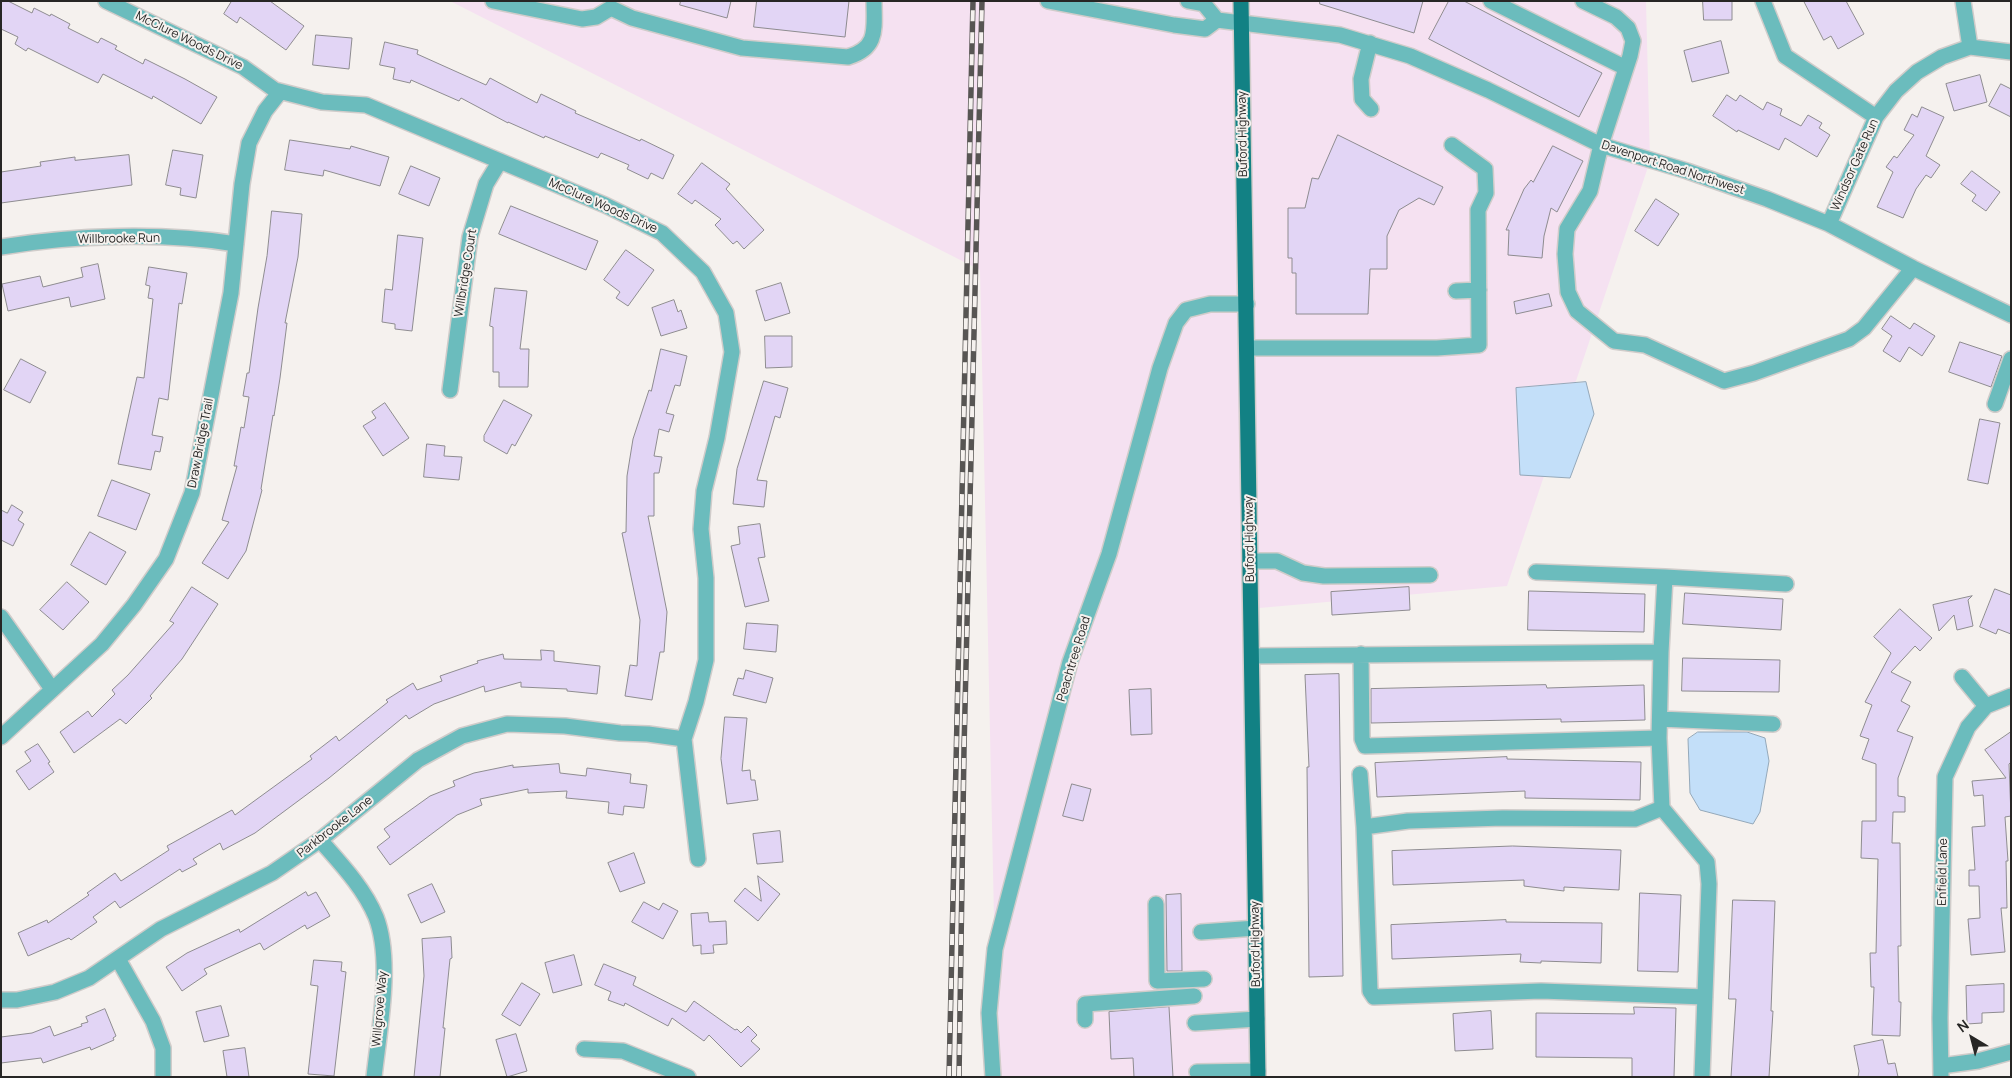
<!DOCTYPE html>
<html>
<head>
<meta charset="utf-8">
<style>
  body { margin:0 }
  #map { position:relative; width:2012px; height:1078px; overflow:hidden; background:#f5f1ee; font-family:Manrope,sans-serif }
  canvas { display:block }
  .frame { position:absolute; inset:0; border:2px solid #272625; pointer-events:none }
  .north { position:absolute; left:1947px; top:1013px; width:50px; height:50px; -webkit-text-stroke:4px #f5f1ee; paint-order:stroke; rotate:323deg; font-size:14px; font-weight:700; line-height:20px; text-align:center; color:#272625 }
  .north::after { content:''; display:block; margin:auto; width:18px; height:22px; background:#272625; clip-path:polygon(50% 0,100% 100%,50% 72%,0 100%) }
</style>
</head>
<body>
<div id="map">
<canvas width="2012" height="1078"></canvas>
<div class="frame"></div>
<div class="north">N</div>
</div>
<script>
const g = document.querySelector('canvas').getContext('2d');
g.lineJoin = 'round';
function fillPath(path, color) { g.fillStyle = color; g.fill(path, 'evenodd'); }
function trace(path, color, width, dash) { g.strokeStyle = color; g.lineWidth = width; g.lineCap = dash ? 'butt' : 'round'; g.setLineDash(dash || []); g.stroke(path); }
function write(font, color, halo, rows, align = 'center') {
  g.font = font + ' Manrope,sans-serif'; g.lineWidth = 4; g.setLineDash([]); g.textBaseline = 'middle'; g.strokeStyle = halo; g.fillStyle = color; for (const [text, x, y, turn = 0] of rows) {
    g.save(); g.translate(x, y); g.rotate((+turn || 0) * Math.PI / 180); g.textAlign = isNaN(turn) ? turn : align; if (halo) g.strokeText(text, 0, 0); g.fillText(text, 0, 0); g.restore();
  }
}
fillPath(new Path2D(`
  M450,1H1646L1650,161L1507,586L1248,609L1263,1077H995L996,1010L980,270Z`), '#f5e1f1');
const water = new Path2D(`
  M1586,382L1594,414L1570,478L1520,475L1516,388Z
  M1698,732H1747L1765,738L1769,761L1760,812L1753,824L1700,810L1690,793L1688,739Z`);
fillPath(water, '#c3dff9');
trace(water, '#94a8b9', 1);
const building = new Path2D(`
  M1,1H8L32,13L34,8L50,16L51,14L70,24L68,28L98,43L101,38L117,46L115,49L143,64L145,59L185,79L217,97L201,124L153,96L152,99L103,74L98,83L28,48L26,51L15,44L18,37L1,29Z
  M232,1H270L304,26L286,50L240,17L237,23L224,14Z
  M681,1H731L727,18L680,5Z
  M757,1H849L845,37L754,27Z
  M1320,1H1423L1414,33L1320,4Z
  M1449,1H1464L1602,73L1579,117L1429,39Z
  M1703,1H1732V20H1704Z
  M1804,1H1846L1864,34L1838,49L1831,36L1824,40Z
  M316,35L352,38L349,69L313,65Z
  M1721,41L1729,73L1692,82L1684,51Z
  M385,42L418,50L417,54L486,85L490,78L537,103L541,94L576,111L575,113L640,141L641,139L674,155L663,179L651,173L648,179L627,169L629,165L601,153L598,158L545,136L544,138L508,122V123L461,98L459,101L411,80L410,83L393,79L395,68L380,65Z
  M1980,75L1987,102L1954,111L1946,84Z
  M2001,84L2011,89V117L1989,106Z
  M1727,95L1736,101L1740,95L1763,110L1767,102L1782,109L1780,115L1801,126L1808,115L1822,123L1819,128L1830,135L1817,157L1785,138L1779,150L1738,130L1737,132L1713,116Z
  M1922,107L1944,117L1926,156L1940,165L1931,178L1926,175L1916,189L1903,218L1877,207L1893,172L1886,167L1894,156L1897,158L1914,135L1904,130L1912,114L1917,117Z
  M1338,135L1443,187L1434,205L1419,198L1399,210L1387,236V269H1370L1368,314H1296V273H1292V258H1288V208H1305L1312,178L1318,179Z
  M290,140L350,149L351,146L389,157L380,186L324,170L323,176L285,170Z
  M1553,146L1583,161L1557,212L1551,208L1544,236L1542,258L1508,255L1509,230H1506L1524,189L1531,180L1533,182Z
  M173,150L203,155L196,198L180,195L181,188L166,185Z
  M129,155L132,185L1,203V172L41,166L40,162L75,157V160Z
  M702,163L730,184L726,189L764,230L744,249L737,241L733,244L715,225L721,219L695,200L692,204L678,194Z
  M411,166L440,178L429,206L399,194Z
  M1972,171L2000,192L1986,211L1972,201L1976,195L1961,184Z
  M1656,199L1679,214L1658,246L1635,231Z
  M511,206L598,241L586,270L499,234Z
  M272,211L302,214L298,257L285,323H287L280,378L274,416L273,415L261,489L262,490L246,551L228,579L202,563L229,522L222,520L237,466H234L241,427L244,428L249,397L243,396L247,373H249L258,308L267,256Z
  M398,235L423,238L412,331L395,329V324L382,322L385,289L392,290Z
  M626,250L654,270L628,306L616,298L620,292L604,280Z
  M98,264L105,299L71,307L69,297L8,311L2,284L40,276L43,287L83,277L81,268Z
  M149,267L187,273L182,304L179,303L168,400L159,398L152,435L163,437L160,452L155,451L151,470L118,464L137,377L144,378L153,299L148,298L150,286L146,285Z
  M781,283L790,313L765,321L756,291Z
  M495,288L527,291L520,349H529L528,387H499V372H493V327L490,326Z
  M1549,294L1552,306L1516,314L1514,302Z
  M674,300L678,312L681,310L687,328L661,336L652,308Z
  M1891,316L1910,329L1914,323L1935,336L1922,356L1909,347L1900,362L1883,351L1892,336L1882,329Z
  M765,336H792V367L766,368Z
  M1960,342L2002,356L1991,387L1949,372Z
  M661,349L687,356L680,386L675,385L666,413L674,415L669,432L659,429L654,456L662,457L659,473H654V516H648L667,612L664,652H660L652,700L625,696L630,665L637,666L640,620L622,533L626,532L627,476L633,439L649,390L651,391Z
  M21,359L46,372L30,403L4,390Z
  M764,381L788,388L780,418L775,416L757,480L767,481L764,507L733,504L737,469Z
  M504,400L532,415L515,446L512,444L507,454L484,441V436Z
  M385,403L409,438L383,456L363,426L376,418L372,412Z
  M1980,419L2000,423L1988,484L1968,480Z
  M427,444L445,446L444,456L462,457L459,480L424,477Z
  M112,480L150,494L136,530L98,516Z
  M12,505L23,512L18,520L24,524L13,546L1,540V510L7,513Z
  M760,524L765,557L758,558L769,601L745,607L731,546L740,544L738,527Z
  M90,532L126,552L106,585L71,565Z
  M67,582L89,602L63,630L40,610Z
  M192,587L218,604L182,659L150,696L152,698L126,724L120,719L74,753L60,732L88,711L92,717L115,694L112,690L128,675L174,623L170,621Z
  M1409,587L1410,610L1332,615L1331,592Z
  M1995,589L2011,595V634L1998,629L1996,634L1980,627Z
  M1529,591L1645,594L1644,632L1528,630Z
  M1685,593L1783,599L1781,630L1683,624Z
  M1972,596L1968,600L1973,626L1957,630L1954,615L1939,631L1933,605Z
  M1900,609L1932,638L1920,651L1915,646L1891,672L1911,682L1901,701L1910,706L1897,731L1913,737L1898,778V796L1905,797V812H1893L1892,843H1900L1901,946H1898L1899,1002H1901L1900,1036L1872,1035L1874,987H1871L1870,953H1876L1878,859L1861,858L1862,821H1876V764L1862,759L1869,739L1860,736L1872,705L1865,702L1891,653L1874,637Z
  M747,623L778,625L776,652L744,649Z
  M541,650L554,651V661L600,666L597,694L567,691V689L521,687V682L485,692L484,686L434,704L409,719L406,715L329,778L255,833L223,850L220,843L193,859L197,864L182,872L180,869L120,908L115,901L93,917L97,922L71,940L69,938L28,956L18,933L47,920L48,923L89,895L87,893L115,873L121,881L169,850L167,846L232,810L235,815L312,759L310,756L336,736L339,741L388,702L386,700L413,683L417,690L442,681L440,676L478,663L477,661L503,654L504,659L541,660Z
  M1683,658L1780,660L1779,692L1682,691Z
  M746,670L773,678L766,703L733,695L738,678L743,679Z
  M1339,674L1343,976L1309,977L1307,767H1309L1305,675Z
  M1546,685L1547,688L1644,685L1645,720L1561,722V719L1371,723V689Z
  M1151,689L1152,734L1131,735L1129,690Z
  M725,717L747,718L742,771L750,770L751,780H755L758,800L727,804L721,759Z
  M2011,732V762L2009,764L2011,816L2005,817L2008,861H2006L2007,908H2001L2005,952L1971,955L1968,919L1980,918L1979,886H1969V870H1975L1972,827L1985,826L1983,795L1974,796L1972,781L2006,778L1985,750Z
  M38,744L50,762L48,763L54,772L29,790L16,771L31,761L25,752Z
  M1507,757V759L1641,762L1640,800L1525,798V791L1377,797L1375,763Z
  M559,764L560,773L586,776L587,768L631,774L630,783L647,785L644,808L624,806L623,815L608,813L609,802L566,798L567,791L528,793V789L480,799L482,805L457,815L390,865L377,847L390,837L384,829L430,796L455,786L453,781L474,773L513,765V767Z
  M1072,784L1091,789L1083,821L1063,816Z
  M780,831L783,862L757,864L753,834Z
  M1513,846L1621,850L1619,890L1564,887V891L1524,886V880L1393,885L1392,851Z
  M634,853L645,883L620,892L608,863Z
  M758,876L780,894L758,921L734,901L745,888L761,901Z
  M432,884L445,912L421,923L408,895Z
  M306,892L308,896L316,892L330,916L307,929L305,925L264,950L260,943L204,969L207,974L182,991L166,967L187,953L239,929L240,932Z
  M1640,893L1681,895L1678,972L1638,971Z
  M1181,894L1182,971H1167L1166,895Z
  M1733,900L1775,901L1771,1011H1773L1769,1077H1731L1736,999H1729Z
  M644,902L659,910L663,903L678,911L663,939L632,922Z
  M708,913L709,922L726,921L727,944L713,945L714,953L701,954V945L693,946L691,914Z
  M1506,920V922L1602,923L1601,963L1541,961V963L1520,962L1521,954L1392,959L1391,925Z
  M451,937L452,958L450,959L443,1028H445L440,1077H414L424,976L422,939Z
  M574,955L582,985L553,993L545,963Z
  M314,960L342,962L341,971L346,972L334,1076L308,1074L318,986L311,985Z
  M604,964L636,977L633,985L686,1012L694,1001L735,1030L737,1029L741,1033L748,1026L757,1035L751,1041L760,1049L741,1067L709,1035L704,1041L672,1018L668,1026L625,1003L624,1006L608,1000L611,992L595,985Z
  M522,983L540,994L520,1026L502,1015Z
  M2004,984V1012L1982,1013V1023L1967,1024L1966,986Z
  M221,1006L229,1036L204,1042L196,1012Z
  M1169,1007L1173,1077H1134L1133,1058L1111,1059L1109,1012Z
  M1634,1007L1676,1008L1674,1077H1632V1058L1536,1057V1013L1634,1014Z
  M105,1009L116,1036L113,1038L114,1040L91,1050L90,1047L43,1063L41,1058L1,1063V1037L32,1033L50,1026L54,1036L82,1026L81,1024L88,1022L86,1017Z
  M1491,1011L1493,1049L1455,1051L1453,1014Z
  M516,1034L527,1071L507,1077L496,1040Z
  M1883,1040L1888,1064L1895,1063L1898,1077H1858L1859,1071L1854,1046Z
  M245,1048L249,1077H227L223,1051Z`);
fillPath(building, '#e2d5f5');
trace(building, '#8e8c90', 1);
const minor = new Path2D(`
  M106,1L243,67L275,90L322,102L366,105L605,205L662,233L703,272L726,313L732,352L717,438L704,491L701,529L706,578V660L696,702L684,739L698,859
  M493,1L582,19L596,17L611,8
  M1048,1L1174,25L1205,29L1217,20
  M1188,1L1204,4L1217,20L1340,35L1410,56L1488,90L1601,145L1687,171L1767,199L1829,224L1913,268L2011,315
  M1491,1L1626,68
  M1583,1L1616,17L1628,28L1633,41L1630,56L1601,145L1590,191L1567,229L1565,254L1568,292L1577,311L1614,341L1645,345L1724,381L1754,373L1849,339L1864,328L1913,268
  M1763,1L1785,56L1876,117
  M1963,1L1970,47
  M611,8L632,18L742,48L848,57C879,48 874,28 874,1
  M1370,43L1361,79L1362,99L1371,109
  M1829,224L1876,117L1896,91L1917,72L1942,57L1970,47L2011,52
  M1,247C74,235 163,232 236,244
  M1456,291L1479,290
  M1247,348H1437L1479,345L1478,210L1486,193L1485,169L1452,145
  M450,390L470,237L486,184L500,161
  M1995,404L2011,359
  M1250,561H1277L1303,573L1324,576L1430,575
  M1536,572L1665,577L1661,652
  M1665,577L1786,584
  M1,617L52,689
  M1361,654L1362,739L1365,746L1659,738
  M1252,656L1661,652L1659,738L1662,808L1707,862L1709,884L1702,1077
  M1962,677L1986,706
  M1660,719L1773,724
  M1,737L102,644L134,605L166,559L192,493L231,293L242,184L249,143L265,111L280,92
  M1360,774L1364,827
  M1662,808L1635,819L1503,818L1408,821L1364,827L1370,991L1374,997L1541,991L1705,997
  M320,840C341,864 364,888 376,917C393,961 379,1031 374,1077
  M1156,904L1157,981L1204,979
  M1201,932L1256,928
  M118,959L153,1021L163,1048V1077
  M1,1000H17L55,992L89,978L161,929L272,873L320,840L418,760L462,736L507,724L565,726L620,733L648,734L684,739
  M1085,1020V1004L1194,996
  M1195,1023L1257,1019
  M584,1049L623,1051L688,1077
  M1941,1066L1978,1061L2011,1052
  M1197,1072L1258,1071
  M993,1077L989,1013L995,949L1070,662L1109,554L1160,368L1176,323L1186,310L1210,304H1247
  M1941,1077L1940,1018L1945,777L1968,727L1986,706L2011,696`);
const major = new Path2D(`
  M1241,1L1258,1077`);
trace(minor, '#d0ccca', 18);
trace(major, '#d0ccca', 18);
trace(minor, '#6bbcbd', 15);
trace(major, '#128184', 15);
const rail = new Path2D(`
  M949,1077L973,1
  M959,1077L964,749L982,1`);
trace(rail, '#575553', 5.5);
trace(rail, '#f5f1ee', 4, [11]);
write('12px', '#272625', '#f5f1ee', [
  ["McClure Woods Drive",189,41,26],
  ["Buford Highway",1243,134,-91],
  ["Windsor Gate Run",1855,165,-66],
  ["Davenport Road Northwest",1673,168,18],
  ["McClure Woods Drive",603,206,24],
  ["Willbrooke Run",119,239,-1],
  ["Willbridge Court",466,273,-81],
  ["Draw Bridge Trail",201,443,-79],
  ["Buford Highway",1250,539,-91],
  ["Peachtree Road",1074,659,-73],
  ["Parkbrooke Lane",335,827,-38],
  ["Enfield Lane",1943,872,-89],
  ["Buford Highway",1256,944,-91],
  ["Willgrove Way",380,1009,-85]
]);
</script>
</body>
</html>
